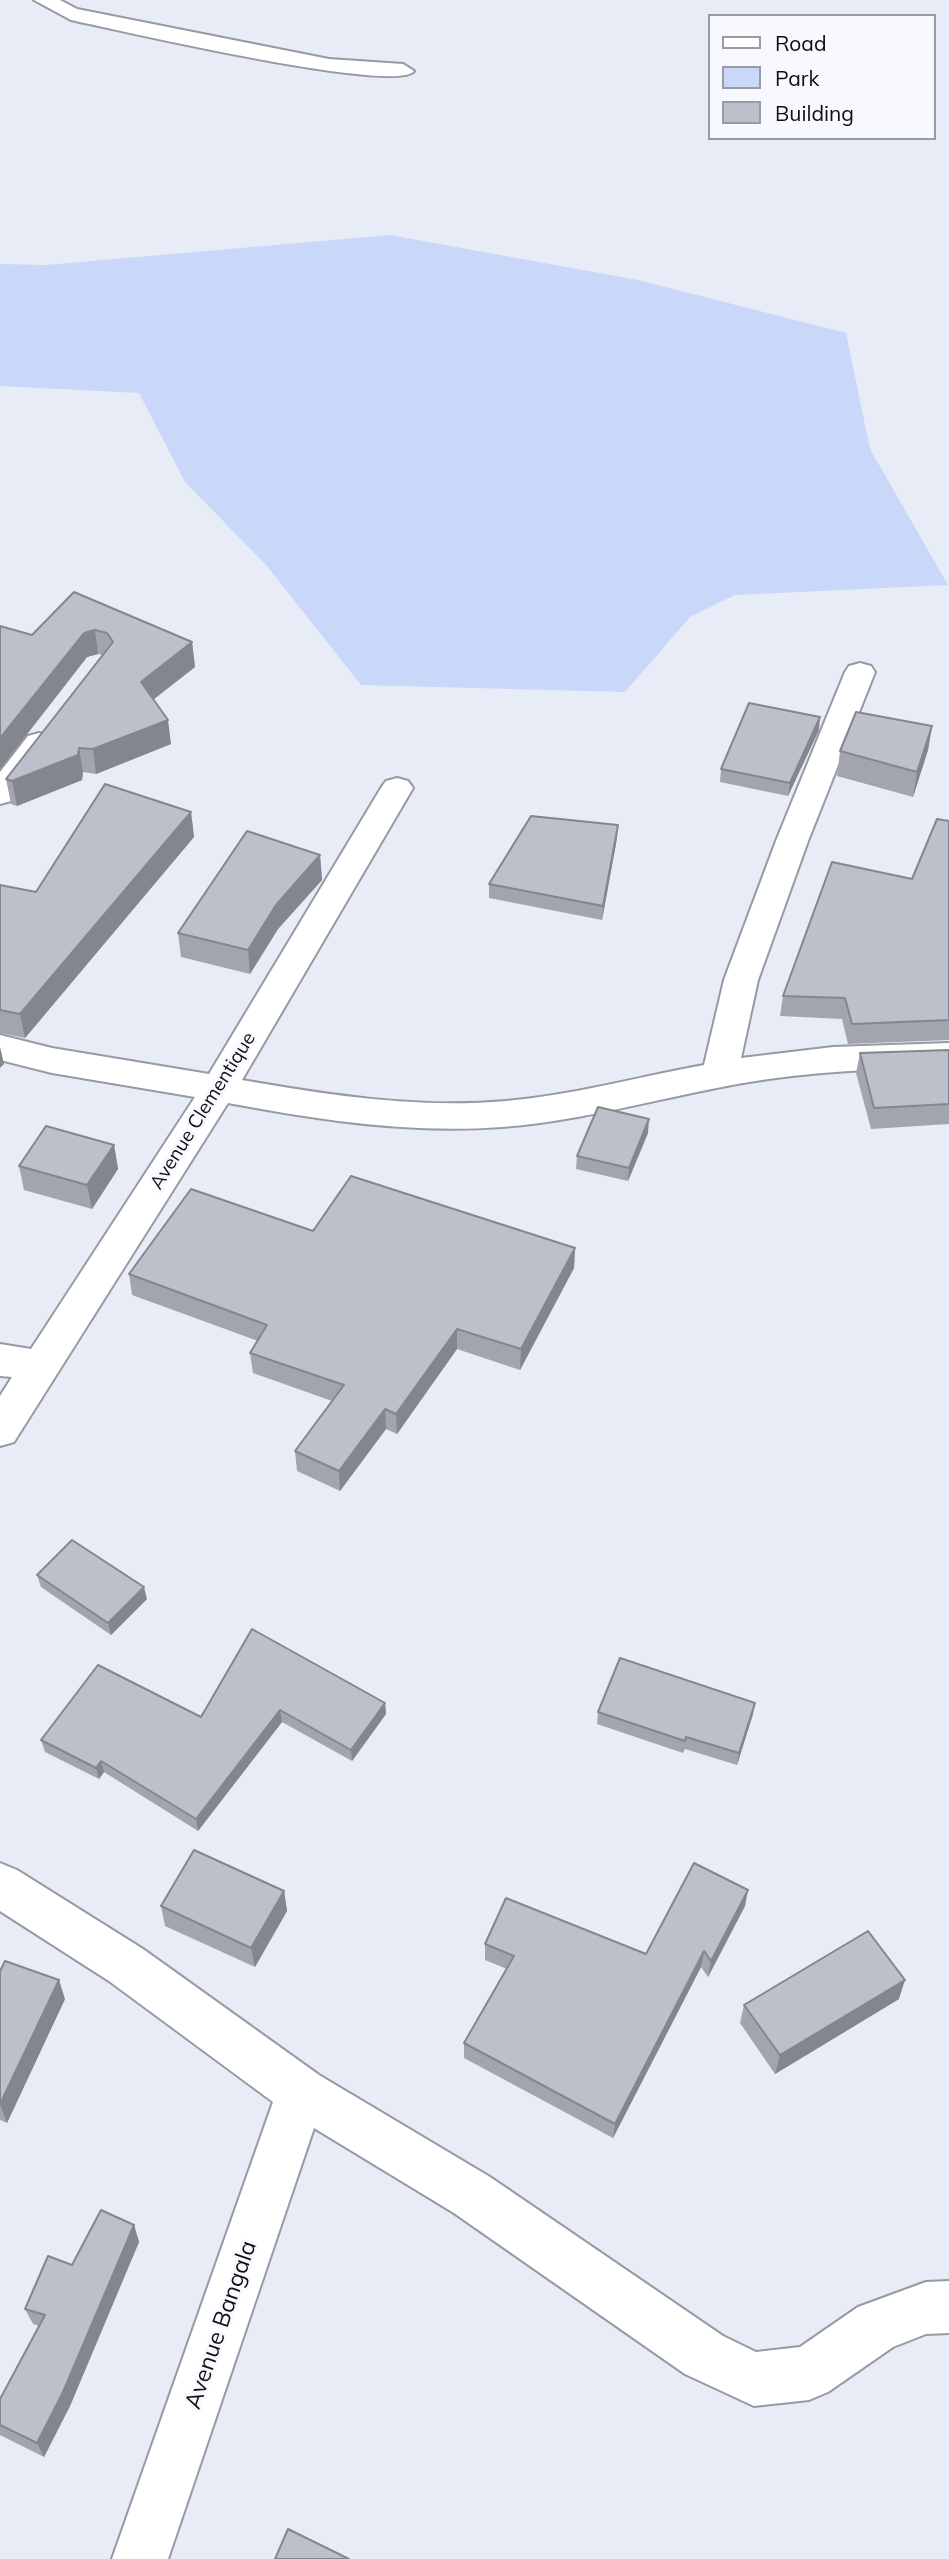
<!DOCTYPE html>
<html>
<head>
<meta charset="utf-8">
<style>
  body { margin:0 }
  #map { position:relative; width:949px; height:2559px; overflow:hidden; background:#e8ecf7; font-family:Mulish,sans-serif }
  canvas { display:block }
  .legend { position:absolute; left:708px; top:14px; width:228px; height:126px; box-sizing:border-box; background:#f8f9fe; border:2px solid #9a9ba0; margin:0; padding:9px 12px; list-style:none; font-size:21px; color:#0d0e12 }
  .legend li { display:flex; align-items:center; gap:14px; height:35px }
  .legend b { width:35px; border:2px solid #9a9ba0 }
</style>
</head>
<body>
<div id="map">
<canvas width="949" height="2559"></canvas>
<ul class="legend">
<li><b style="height:9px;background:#fff"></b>Road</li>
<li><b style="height:19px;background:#c9d7f9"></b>Park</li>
<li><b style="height:19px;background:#bcc0ca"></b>Building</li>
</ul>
</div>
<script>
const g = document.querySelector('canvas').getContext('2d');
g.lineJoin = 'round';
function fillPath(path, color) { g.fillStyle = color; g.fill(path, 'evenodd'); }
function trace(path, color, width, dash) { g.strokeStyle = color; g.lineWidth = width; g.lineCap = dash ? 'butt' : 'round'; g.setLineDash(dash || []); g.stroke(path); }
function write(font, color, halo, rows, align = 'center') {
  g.font = font + ' Mulish,sans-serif'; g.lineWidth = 6; g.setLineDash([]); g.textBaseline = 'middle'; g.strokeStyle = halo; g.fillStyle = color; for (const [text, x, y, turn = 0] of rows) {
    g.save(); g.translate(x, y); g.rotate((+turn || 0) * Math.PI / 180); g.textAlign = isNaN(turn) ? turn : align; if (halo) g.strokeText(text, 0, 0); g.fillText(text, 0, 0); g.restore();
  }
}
fillPath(new Path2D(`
  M390,235L638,280L846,333L870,449L948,585L735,595L690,617L625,692L361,685L267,566L185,482L139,393L0,386V264L46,265Z`), '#c9d7f9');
const street = new Path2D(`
  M34,0H60L77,9L329,59L403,64L414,71C397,95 113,29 71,20Z
  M860,663L871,666L875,672L808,841L758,980L741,1058L833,1047L949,1043V1067C880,1069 811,1071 743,1083C663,1097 583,1121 502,1127C410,1134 319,1120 228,1103L14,1442L0,1446V1396L12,1377L0,1376V1344L31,1349L195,1097L52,1073L0,1060V1035L52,1048L209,1074L381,788L386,781L397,778L408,781L413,788L242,1080C329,1095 417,1109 506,1101C573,1095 638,1077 704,1065L724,980L776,841L845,672L849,666Z
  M39,733L50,736L55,743L11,801L0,804V772L28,736Z
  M0,1863L17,1870L143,1949L319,2075L490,2177L723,2336L756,2352L800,2347L858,2307L926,2282L949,2281V2333L926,2334L893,2347L828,2392L809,2400L754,2406L685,2374L454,2213L314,2128L168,2559H112L273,2102L109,1981L0,1911Z`);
trace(street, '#969aa4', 4);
fillPath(street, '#fff');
fillPath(new Path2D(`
  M74,592L192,642L195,667L153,699L171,744L96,774L83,772L82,780L17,806L11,804L6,779L102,655L98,654L87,657L0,769V626L32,635Z
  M932,726L928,750L913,797L837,776L840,751Z
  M819,730L788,796L720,782L721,769Z
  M191,812L194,837L25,1038L0,1033V885L36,892Z
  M949,821V1040L848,1044L842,1019L780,1016L783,996L912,879Z
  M617,838L602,920L489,898V884Z
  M320,855L322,880L278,929L250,974L181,957L178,933Z
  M949,1050V1124L871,1129L856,1073L860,1053Z
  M648,1133L628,1181L576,1169L577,1156Z
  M114,1145L118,1169L92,1209L24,1190L19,1166Z
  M313,1231L575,1248L574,1268L520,1370L457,1349L397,1434L386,1429L340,1491L297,1471L295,1451L332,1401L253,1373L250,1353L258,1341L132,1295L129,1274Z
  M37,1575L147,1599L111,1635L41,1587Z
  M385,1703L386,1714L352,1761L282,1722L198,1831L104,1772L99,1779L45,1752L41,1740L201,1717Z
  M598,1712L753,1714L737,1765L685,1749L683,1753L597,1724Z
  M284,1891L287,1911L255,1967L165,1926L161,1906Z
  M745,1906L708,1977L701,1967L613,2138L464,2058V2043L507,1969L485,1960V1944L646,1954Z
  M0,1971L65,1999L7,2123L0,2120Z
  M899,1999L775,2074L740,2023L744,2005Z
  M134,2225L139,2242L70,2406L44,2457L0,2435V2399L39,2326L33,2324L25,2309L72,2265Z`), '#a2a5ae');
fillPath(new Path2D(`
  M95,630L98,654L87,657L0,769V738L84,633Z
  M192,642L195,667L144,707L141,682Z
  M820,717L819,730L788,796L790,783Z
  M168,720L171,744L96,774L93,749Z
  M932,726L928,750L913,797L917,772Z
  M79,748L83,772L82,780L17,806L12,781Z
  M191,812L194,837L25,1038L20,1014Z
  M618,825L617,838L602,920L603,906Z
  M320,855L322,880L278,929L250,974L248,950L276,905Z
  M0,1047L4,1064L0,1068Z
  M649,1119L648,1133L628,1181L629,1168Z
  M114,1145L118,1169L92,1209L87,1185Z
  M575,1248L574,1268L520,1370L521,1349Z
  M457,1329V1349L397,1434L396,1414Z
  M385,1409L386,1429L340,1491L339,1471Z
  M144,1587L147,1599L111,1635L108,1623Z
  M385,1703L386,1714L352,1761L351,1750Z
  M755,1703L753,1714L737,1765L739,1753Z
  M280,1710L282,1722L198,1831L196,1819Z
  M101,1761L104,1772L99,1779L96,1768Z
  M748,1890L745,1906L708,1977L711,1961Z
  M284,1891L287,1911L255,1967L251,1948Z
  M704,1951L701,1967L613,2138L615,2124Z
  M59,1980L65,1999L7,2123L0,2104Z
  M905,1980L899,1999L775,2074L780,2055Z
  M134,2225L139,2242L70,2406L44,2457L37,2443Z`), '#84868d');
const building = new Path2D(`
  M74,592L192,642L141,682L168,720L93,749L79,748L78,755L12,781L6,779L113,642L107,633L95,630L84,633L0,738V626L32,635Z
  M749,703L820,717L790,783L721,769Z
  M856,712L932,726L917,772L840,751Z
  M105,784L191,812L20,1014L0,1010V885L36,892Z
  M531,816L618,825L603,906L489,884Z
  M937,819L949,821V1020L852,1024L845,998L783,996L832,862L912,879Z
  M247,831L320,855L276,905L248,950L178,933Z
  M949,1050V1104L874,1108L860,1053Z
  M598,1107L649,1119L629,1168L577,1156Z
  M46,1126L114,1145L87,1185L19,1166Z
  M351,1176L575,1248L521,1349L457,1329L396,1414L385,1409L339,1471L295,1451L344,1385L250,1353L267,1325L129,1274L191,1189L313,1231Z
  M72,1540L144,1587L108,1623L37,1575Z
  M252,1629L385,1703L351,1750L280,1710L196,1819L101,1761L96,1768L41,1740L98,1665L201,1717Z
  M620,1658L755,1703L739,1753L686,1737L685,1741L598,1712Z
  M194,1850L284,1891L251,1948L161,1906Z
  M694,1863L748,1890L711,1961L704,1951L615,2124L464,2043L514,1956L485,1944L506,1898L646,1954Z
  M868,1931L905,1980L780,2055L744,2005Z
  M5,1961L59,1980L0,2104V1971Z
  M101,2210L134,2225L63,2392L37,2443L0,2425V2399L45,2315L25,2309L48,2256L72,2265Z
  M288,2529L349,2559H275Z`);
fillPath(building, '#bcc0ca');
trace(building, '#84868d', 2);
write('19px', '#0d0e12', '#f8f9fe', [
  ["Avenue Clementique",203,1111,-58]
]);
write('23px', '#0d0e12', '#f8f9fe', [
  ["Avenue Bangala",221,2325,-71]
]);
</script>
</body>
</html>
